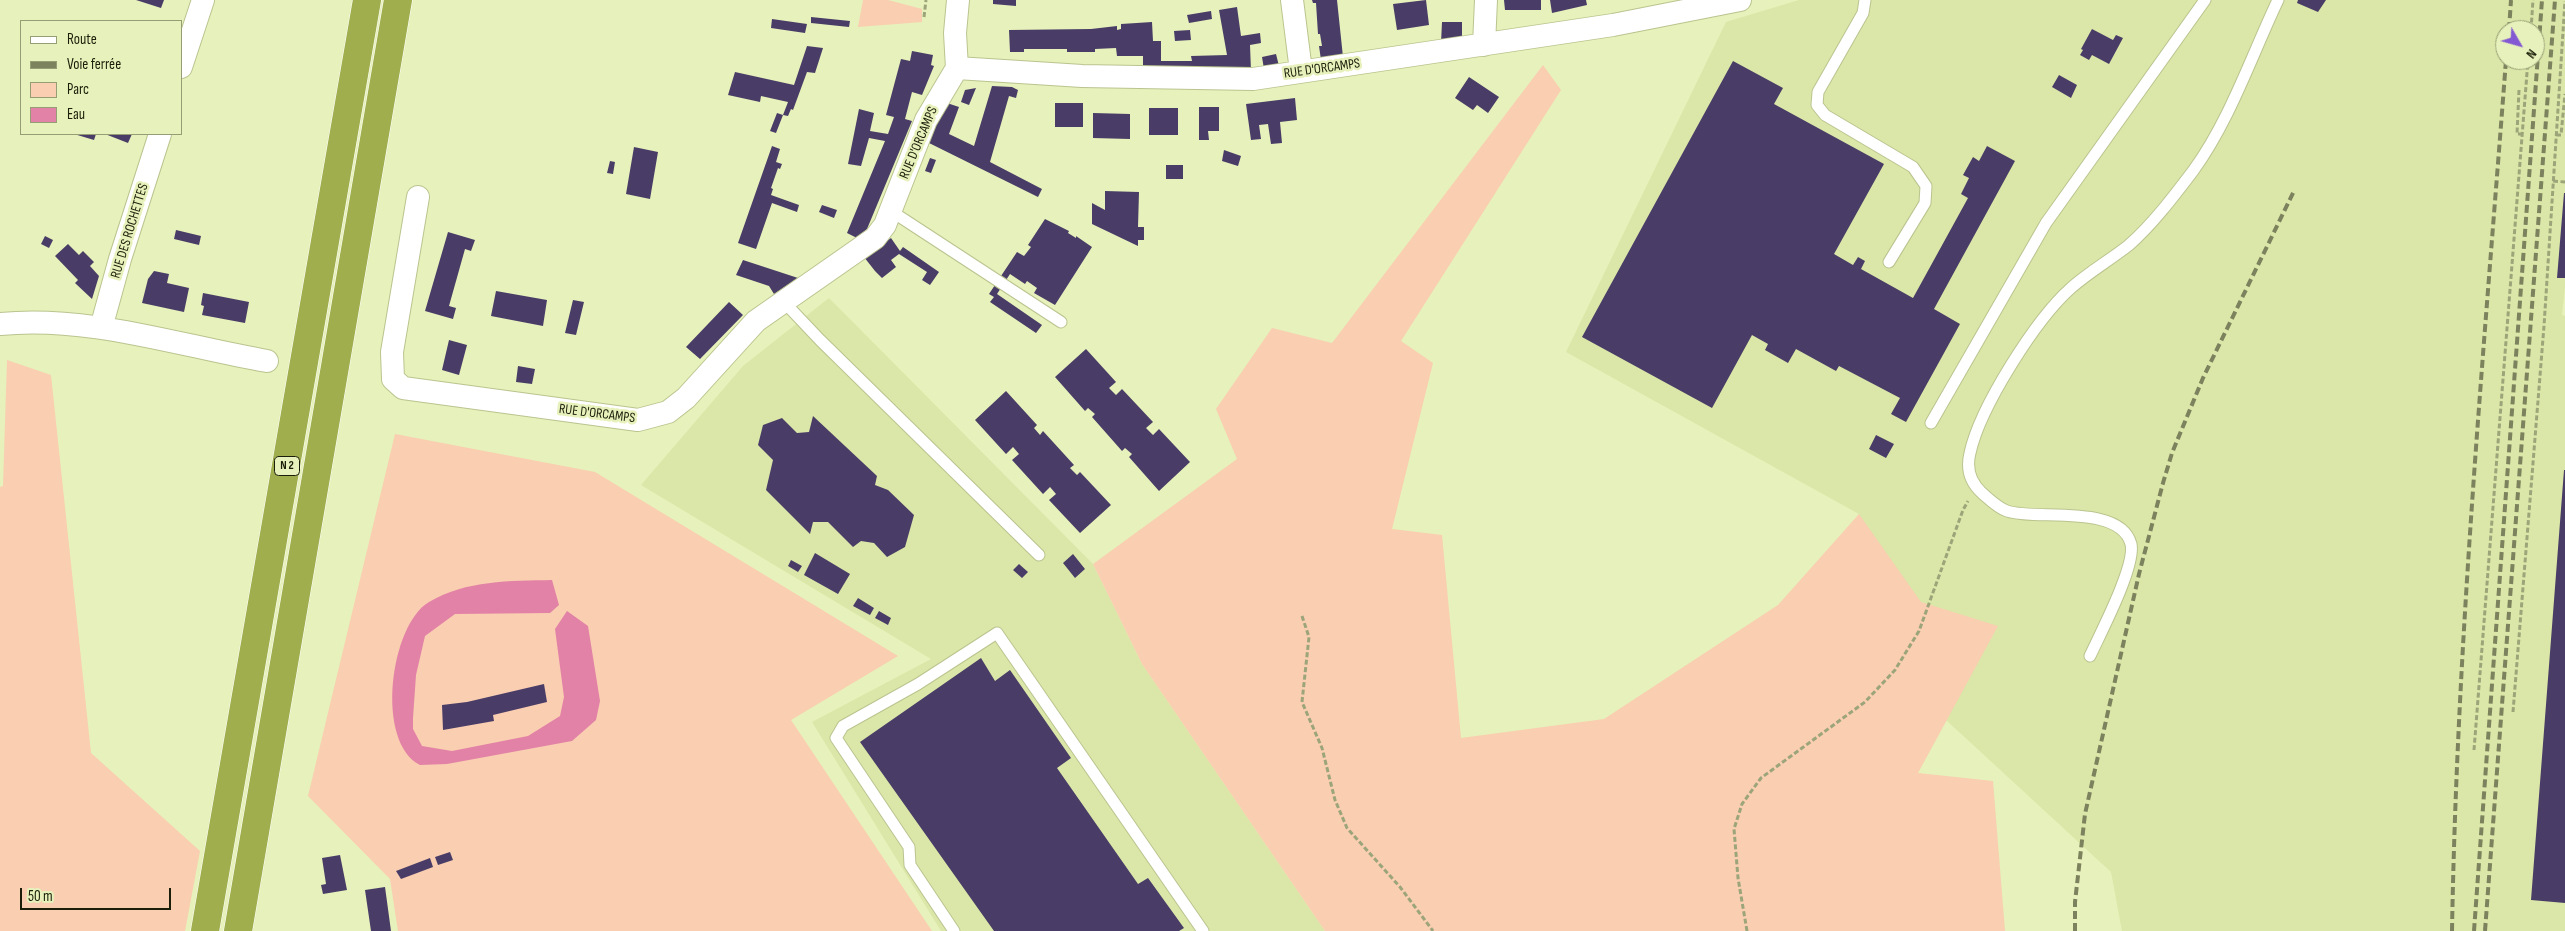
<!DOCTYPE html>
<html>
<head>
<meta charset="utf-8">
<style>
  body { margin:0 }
  #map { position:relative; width:2565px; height:931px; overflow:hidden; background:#e7f1bb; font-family:"Sofia Sans Condensed",sans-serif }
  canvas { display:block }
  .legend { position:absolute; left:20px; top:20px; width:162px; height:115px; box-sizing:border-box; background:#e7f1bb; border:1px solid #959d74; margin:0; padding:6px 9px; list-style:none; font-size:15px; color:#1b1e09 }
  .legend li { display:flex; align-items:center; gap:10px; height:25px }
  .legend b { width:25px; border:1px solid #959d74 }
  .north { position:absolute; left:2495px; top:20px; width:50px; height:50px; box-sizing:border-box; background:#e7f1bb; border:1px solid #959d74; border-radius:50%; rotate:128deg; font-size:14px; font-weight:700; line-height:20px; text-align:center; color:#1b1e09 }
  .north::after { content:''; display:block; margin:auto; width:18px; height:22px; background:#8358d2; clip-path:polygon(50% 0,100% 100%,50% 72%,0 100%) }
  .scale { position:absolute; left:20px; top:888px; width:151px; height:22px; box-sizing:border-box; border:2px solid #1b1e09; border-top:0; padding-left:6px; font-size:15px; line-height:18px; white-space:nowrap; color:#1b1e09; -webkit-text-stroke:4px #e7f1bb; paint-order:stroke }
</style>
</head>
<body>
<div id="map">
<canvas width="2565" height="931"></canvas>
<ul class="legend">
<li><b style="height:6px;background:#fff"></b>Route</li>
<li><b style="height:6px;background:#7c825d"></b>Voie ferrée</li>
<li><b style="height:14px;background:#f9ceb1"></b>Parc</li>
<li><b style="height:14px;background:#e282a6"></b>Eau</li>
</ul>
<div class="north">N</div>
<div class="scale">50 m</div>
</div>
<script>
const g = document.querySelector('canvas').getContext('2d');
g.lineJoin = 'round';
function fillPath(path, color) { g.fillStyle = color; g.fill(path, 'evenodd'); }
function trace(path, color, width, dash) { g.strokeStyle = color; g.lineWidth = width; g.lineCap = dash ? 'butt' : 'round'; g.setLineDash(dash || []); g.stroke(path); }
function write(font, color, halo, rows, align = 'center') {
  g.font = font + ' "Sofia Sans Condensed",sans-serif'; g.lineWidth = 5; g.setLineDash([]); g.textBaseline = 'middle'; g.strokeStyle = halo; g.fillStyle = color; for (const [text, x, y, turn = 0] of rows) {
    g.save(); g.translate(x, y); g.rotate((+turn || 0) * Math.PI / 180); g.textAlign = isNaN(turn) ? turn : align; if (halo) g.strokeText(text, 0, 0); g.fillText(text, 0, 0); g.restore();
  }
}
fillPath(new Path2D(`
  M1799,0H2565V287L2562,315L2565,316V931H2122L2111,872L1895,673L1859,514L1566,352L1726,22ZM2505,30H2535V60H2505Z
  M829,298L1093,564L1142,664L1325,931H941L812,722L931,659L641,485L743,366Z`), '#dbe7a8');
fillPath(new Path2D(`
  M863,0H888L922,9V22L858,27Z
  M1543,65L1561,90L1401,341L1433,363L1392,529L1442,535L1461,738L1604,719L1778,605L1859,514L1921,602L1998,626L1918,773L1993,781L2005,931H1325L1142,664L1093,564L1237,459L1216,409L1272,328L1332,343Z
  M7,360L51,375L91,753L200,851L185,931H0V487L3,486Z
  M395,434L595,472L898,656L791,720L932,931H398L390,879L308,796Z`), '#f9ceb1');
fillPath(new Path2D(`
  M552,580L559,605L550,613L455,614L425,636L416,675L413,718V729L422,746L452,751L528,736L560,716L564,697L555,629L567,611L588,626L600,701L596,720L572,741L447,764L420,765C375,742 390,625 429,602C466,580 510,581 552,580Z`), '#e282a6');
fillPath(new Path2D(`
  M136,0H164L161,8Z
  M993,0H1016V6L993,4Z
  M1312,0H1337L1343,57L1321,60L1319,46H1322L1320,34H1318L1316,3H1313Z
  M1426,0L1429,25L1397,30L1393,4Z
  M1504,0H1541V10H1505Z
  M1550,0H1586L1587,5L1552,13Z
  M2298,0H2326L2318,12L2297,3Z
  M1237,7L1241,36L1260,33L1261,43L1250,45L1251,71L1143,72V56H1117L1116,48L1095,49V52H1067V49H1024V52H1010L1009,30L1091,29L1117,26V30L1121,29V24L1152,22L1153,41H1161V61H1192L1191,56L1227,55L1219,10Z
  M1211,11L1212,19L1189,23L1187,15Z
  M811,17L850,21L849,27L811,23Z
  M772,19L807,24L805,33L771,28Z
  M1442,22H1462V40L1441,43Z
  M2092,29L2113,40L2116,35L2123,38L2109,64L2092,55L2089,60L2080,55L2083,50L2081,49Z
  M1190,30L1191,40L1175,41L1174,31Z
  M807,46L823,48L815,73L807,72L793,110L791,109L788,116L783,115L776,133L770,131L777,113L783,115L788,102L761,96L760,102L728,95L735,72L794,85Z
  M912,51L933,55L931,65L934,66L922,95L912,92L905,119L912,121L867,229L857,238L847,233L885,141L869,138L861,166L848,164L859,109L874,113L870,131L888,134L894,117L886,115L901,59L910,61Z
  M1276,54L1279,66L1264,69L1262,57Z
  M1733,61L1783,88L1774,104L1884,164L1834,254L1853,265L1858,257L1865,261L1861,269L1913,298L1968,198L1961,194L1969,178L1963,175L1973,157L1979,161L1987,146L2015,161L1934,309L1960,324L1906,422L1891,414L1900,398L1839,366L1836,371L1796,349L1788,363L1765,350L1768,344L1752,335L1712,408L1582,337Z
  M2059,75L2077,85L2071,98L2052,87Z
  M1469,77L1499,97L1488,113L1477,105L1473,110L1455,98Z
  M992,86L1012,87L1018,90L1016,98L1009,96L990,162L1042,189L1038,197L927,142L947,103L959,107L949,134L974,146Z
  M976,88L969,105L961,102L965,90Z
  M1295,98L1297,120L1280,122L1282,143L1271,144L1268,124L1259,125L1261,139L1251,140L1246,104Z
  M1055,103H1083V127H1055Z
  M1199,107H1219V131H1208L1209,140H1199Z
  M1149,108H1178V135H1149Z
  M1093,113L1130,114V139L1093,138Z
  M74,134H96L94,140Z
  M105,134H132L128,143Z
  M772,146L780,149L776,162L782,164L780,169L778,168L771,188L773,189L771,195L799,205L797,212L772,203L756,249L738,243Z
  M634,147L658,152L650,199L626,194Z
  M1224,150L1241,156L1238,166L1222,161Z
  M930,158L936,160L931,173L925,171Z
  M610,161L615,162L613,174L607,173Z
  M1166,165H1183V179H1166Z
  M1105,191L1139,192L1138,227H1144V240H1138V246L1092,224V203L1105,210Z
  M2564,193H2565V278H2557Z
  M822,205L837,210L834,218L819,212Z
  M1045,219L1069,231L1068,233L1076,238V236L1092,247L1055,305L1034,293L1037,288L1027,281L1025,284L1010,274L997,294L1042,325L1036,333L990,302L994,297L989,294L1017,252L1024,256L1031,247L1028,245Z
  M176,230L201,236L199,245L174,239Z
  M448,232L475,240L471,251L465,249L449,306L456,308L453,319L425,311Z
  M45,236L53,240L49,248L41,244Z
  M891,238L900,251L903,247L939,272L930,285L922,280L927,272L899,254L891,260L896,267L882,278L875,271L864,257Z
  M68,244L79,255L83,251L94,262L90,266L99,276L92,299L75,283L78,280L55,256Z
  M743,260L798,278L774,294L769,286L736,275Z
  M154,271L169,274L167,283L189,288L184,312L142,303L148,279Z
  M496,291L547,300L543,326L491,316Z
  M203,293L249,302L245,323L202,315L204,306L201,305Z
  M573,300L584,302L576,335L565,333Z
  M729,302L743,315L700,359L686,347Z
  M449,340L467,345L459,375L442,370Z
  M1086,349L1116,382L1109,388L1116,395L1122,389L1153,422L1146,428L1153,435L1159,429L1190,462L1159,491L1129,457L1132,454L1125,448L1122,451L1092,417L1095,414L1088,408L1085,411L1055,377Z
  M518,366L535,369L532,384L516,382Z
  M1006,391L1037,425L1034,428L1040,435L1043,431L1074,465L1070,468L1077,475L1080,472L1111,505L1080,533L1049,500L1056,494L1050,487L1043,494L1012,460L1019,454L1013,447L1006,454L975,420Z
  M813,416L877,476L875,485L888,490L914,515L905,547L887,557L874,543L861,541L853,547L828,522H813L810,534L766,490L773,460L758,445L763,425L782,418L797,433L809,432Z
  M1876,435L1894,444L1886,458L1869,449Z
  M2564,470H2565V903L2531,900Z
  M815,553L850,574L838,594L804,575Z
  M1073,554L1085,569L1075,578L1063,563Z
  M791,560L802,566L798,572L788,566Z
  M1019,564L1028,572L1022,578L1013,570Z
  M858,598L874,608L870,615L853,606Z
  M879,611L891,618L888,625L875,618Z
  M981,658L995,681L1010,670L1071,758L1057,768L1138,884L1148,878L1184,928L1179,931H994L860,742Z
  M544,684L547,702L493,715L494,721L443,730L442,705L467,702Z
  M450,852L453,860L438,865L435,857Z
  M340,855L347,890L323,894L321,885L326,884L322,858Z
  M430,858L433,867L401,879L396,871Z
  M385,887L391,931H371L365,890Z`), '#493d67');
const lane = new Path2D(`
  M1865,0L1863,13L1818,92L1817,105L1825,115L1913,167L1926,186L1925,203L1889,262
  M891,211L1061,322
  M784,302L820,340L1039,555
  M1931,423L2046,223L2205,0
  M2090,656C2100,634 2136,566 2131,544C2120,503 2035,521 2007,511C1998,508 1990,500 1982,493C1970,482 1966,469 1970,453C1980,407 2036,319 2071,288C2089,272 2110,260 2129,245C2152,225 2174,196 2193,171C2230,120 2251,57 2278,0
  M954,931L910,865L909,847L836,738L843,726L918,684L997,633L1203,931`);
const street = new Path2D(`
  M1292,0L1301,71
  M1484,45L1486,0
  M181,67L203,0
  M957,68L1082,76L1253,79L1613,25L1740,0
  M957,68L955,33L958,0
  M418,197L392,352L393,379L403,388L638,420L668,412L686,398L756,321L875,238L885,225L890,212L926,120L957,68
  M0,324C89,315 180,346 267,361
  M101,328L120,259L160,134`);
const highway = new Path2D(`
  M205,931L367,0
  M238,931L398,0`);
trace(lane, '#bac48f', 13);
trace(street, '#bac48f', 24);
trace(highway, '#fff', 29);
trace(new Path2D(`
  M924,17L926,0
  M2531,30L2533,0
  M2519,90L2517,134H2522
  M2556,135H2561L2565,94
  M2553,181L2565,182
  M1302,616L1309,637L1302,702L1322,748L1335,800L1347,828L1400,887L1433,931
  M2513,712L2544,326L2565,1
  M2474,750L2528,60
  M1747,931L1738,878L1734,829L1742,804L1761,778L1865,702L1895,670L1919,631L1963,510L1968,501`), '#9ca47a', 3, [5, 2.5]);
trace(lane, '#fff', 11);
trace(street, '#fff', 22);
trace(highway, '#a0ae4e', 28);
trace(new Path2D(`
  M2509,30L2511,0
  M2075,931V902L2085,814L2139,574L2163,483L2172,453L2203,378L2294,191
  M2452,931C2457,640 2484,350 2506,60
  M2474,931L2542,0
  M2485,931L2555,0`), '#7c825d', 4, [8, 4]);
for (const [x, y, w] of [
  [287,466,25]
]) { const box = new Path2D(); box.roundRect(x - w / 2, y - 9.5, w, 19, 4); g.fillStyle = '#e7f1bb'; g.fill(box); trace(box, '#1b1e09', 1); }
write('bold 12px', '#1b1e09', null, [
  ["N 2",287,466]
]);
write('14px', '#1b1e09', '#e7f1bb', [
  ["RUE D'ORCAMPS",1322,69,-8],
  ["RUE D'ORCAMPS",919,143,-67],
  ["RUE DES ROCHETTES",130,231,-73],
  ["RUE D'ORCAMPS",597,414,7]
]);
</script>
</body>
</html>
